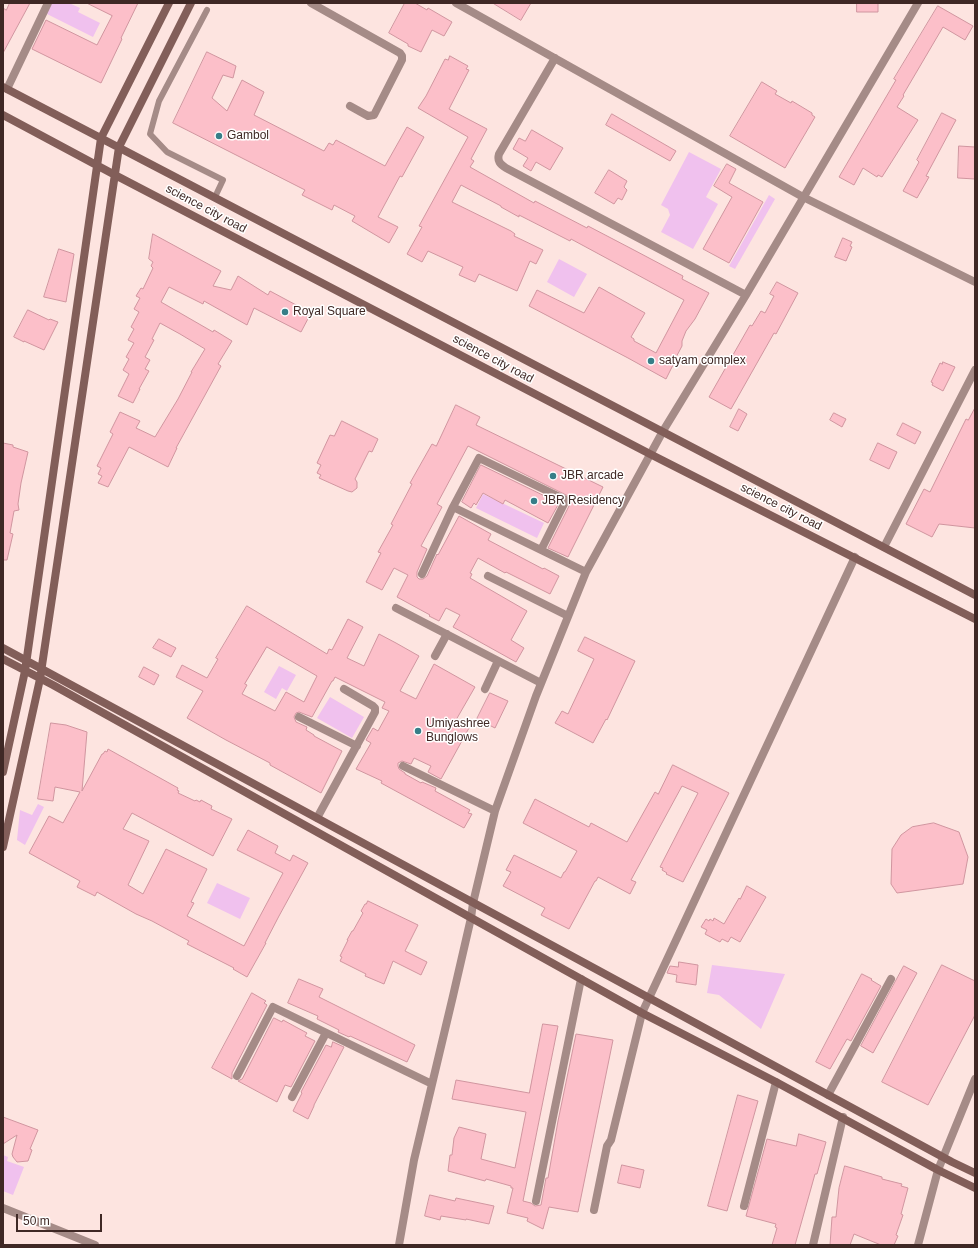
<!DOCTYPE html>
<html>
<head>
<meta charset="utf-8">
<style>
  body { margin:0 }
  #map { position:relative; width:978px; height:1248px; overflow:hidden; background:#fde4e0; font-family:Arial,sans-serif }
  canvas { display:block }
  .frame { position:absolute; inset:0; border:4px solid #3f2825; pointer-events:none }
  .scale { position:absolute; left:16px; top:1214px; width:86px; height:18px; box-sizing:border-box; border:2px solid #3f2825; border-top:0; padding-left:5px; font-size:12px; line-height:14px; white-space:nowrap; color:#3f2825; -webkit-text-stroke:3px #fff; paint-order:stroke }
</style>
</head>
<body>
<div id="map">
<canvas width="978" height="1248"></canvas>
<div class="frame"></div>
<div class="scale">50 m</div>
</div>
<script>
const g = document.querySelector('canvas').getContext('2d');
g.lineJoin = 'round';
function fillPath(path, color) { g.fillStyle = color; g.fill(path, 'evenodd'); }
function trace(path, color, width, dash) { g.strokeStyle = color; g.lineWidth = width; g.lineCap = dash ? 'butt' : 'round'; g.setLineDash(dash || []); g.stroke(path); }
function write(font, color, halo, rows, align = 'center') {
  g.font = font + ' Arial,sans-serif'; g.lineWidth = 3; g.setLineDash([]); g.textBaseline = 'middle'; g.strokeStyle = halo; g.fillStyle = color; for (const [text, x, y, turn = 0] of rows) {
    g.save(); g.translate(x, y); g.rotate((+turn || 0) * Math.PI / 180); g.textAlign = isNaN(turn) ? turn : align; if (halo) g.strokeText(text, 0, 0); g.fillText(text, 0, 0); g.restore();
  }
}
fillPath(new Path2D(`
  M51,3H69L80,8L78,12L100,23L93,37L45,13Z
  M689,152L721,169L706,197L718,204L693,249L661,232L670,215L668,209L661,205Z
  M769,195L775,199L735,269L729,266Z
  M559,259L587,274L574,297L547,282Z
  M483,494L544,523L537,538L476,508Z
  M279,666L296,675L287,691L282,688L276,699L264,692Z
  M330,697L364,717L352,738L317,718Z
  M38,804L44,807L25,845L17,840L20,810L32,815Z
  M217,883L250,898L240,919L207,903Z
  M712,965L785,974L761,1029L719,995L707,993Z
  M3,1155L8,1157L7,1161L24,1167L13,1195L3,1191Z`), '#f0c1ee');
const building = new Path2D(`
  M10,3H30L3,53V8L6,10Z
  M87,3H138L121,38L122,39L101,83L32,49L46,20L97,45L112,16Z
  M405,3H415L427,10L428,8L452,22L444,36L432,30L421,52L408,46V44L389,33Z
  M493,3H531L521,20Z
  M857,3H878V12H857Z
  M938,6L973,26L965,40L943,27L903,95L904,96L897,107L918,120L882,177L878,175L877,177L863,168L854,185L839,177L896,80L894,79Z
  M207,52L236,66L233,78L223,75L212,98L227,111L242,80L264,92L254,115L324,151L329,143L333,145L336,140L385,166L407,127L424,137L402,177L400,176L378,217L398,227L389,243L352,221L355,216L334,205L332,210L302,195L305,190L173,123Z
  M450,56L468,66L466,69L469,70L449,109L487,129L471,159L474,161L470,167L534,203L535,201L587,228L588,226L632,249L683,276L682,279L709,293L695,319L686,331L682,341V346L673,363H674L666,379L628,358L529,306L537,290L584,313L599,287L645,313L631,337L634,339V341L656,353L684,300L571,239L570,241L519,215V217L501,207V206L461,185L452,202L511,231L515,234L514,236L543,250L536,264L530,261L517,291L479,274L475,282L459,275L463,267L428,251L422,262L407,254L422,227L419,226L468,137L418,108L426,96L445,59L448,60Z
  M762,82L777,91L775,94L791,103L792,101L812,113V115L815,117L785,168L730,136Z
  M942,113L956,120L926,176L929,177L917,198L903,191L919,162L917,160Z
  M612,114L676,151L670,161L606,125Z
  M532,130L563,148L550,170L536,162L531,171L523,166L528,158L513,149L519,138L525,141Z
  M959,146L975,147V179L958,178Z
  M727,164L736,169L729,183L763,202L729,263L703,249L732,197L714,186Z
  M609,170L627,181L624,187L627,190L622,200L618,198L614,204L595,193Z
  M153,234L221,271L213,286L231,290L238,276L268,295L270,291L311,313L301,332L254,308L247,325L204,301L203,304L169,287L161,302L213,332L214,330L232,341L218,364L221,366L176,448H177L168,467L129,447L108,487L98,483L102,476L98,474L101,468L97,466L113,434L110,432L120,412L140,421L136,428L155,437L178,399L192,372H191L205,349L180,334L160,323L152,339L154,340L145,357L150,360L145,369L149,371L139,389H140L133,403L118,396L129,374L123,370L129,359L126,357L134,343L128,340L134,329L131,327L139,312L134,309L140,298L136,296L141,288L143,289L153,268L151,266L153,262L149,259Z
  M843,238L852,242L850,246L852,247L846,261L835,257Z
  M59,249L74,254L66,302L44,297Z
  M777,282L798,293L776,334L774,333L731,409L709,397L750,325L752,326L761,311L765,313L774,296L770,294Z
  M28,310L49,320L50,319L58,322L44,350L24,341V342L14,337Z
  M943,362L955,367L943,391L932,385L933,383L931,382L940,363L942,364Z
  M456,405L480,417L476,425L603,487L568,557L548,548L571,502L570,497L468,446L437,504L442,507L421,546L427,549L417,572V577L419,579H423L427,576L437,554L438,555L459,516L491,534L488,540L543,569L544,568L559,576L550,594L506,572L505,573L478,558L470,573L472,574L470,578L527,611L511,640L524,648L516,662L453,627L460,615L446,608L439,621L429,616L430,615L397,597L408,575L394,568L382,590L366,582L381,553L378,552L393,525L391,524L412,484L410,483L432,444L436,446Z
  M975,408V528L939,524L932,537L906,524L924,489L930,492L966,419L968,420Z
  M739,409L747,414L738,431L730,427Z
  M834,413L846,419L842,427L830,420Z
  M342,421L378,439L372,452L369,451L355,479L357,482V488L352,492L348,491L319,478L321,475L317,473L321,465L317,463L330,435L334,436Z
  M903,423L921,432L915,444L897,435Z
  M3,443L13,445V447L28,452L21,483L18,504L19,510L14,511L10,533L13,534L7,560H3Z
  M878,443L897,452L889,469L870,460Z
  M481,465L559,503L548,523L505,500L503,504L483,493L476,505L474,503L471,508L462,502Z
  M247,606L327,654L329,649L332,650L348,619L363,627L347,658L364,666L379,634L396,643L419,656L400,691L416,699L434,664L475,687L456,720L469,728L441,779L428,772L431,766L414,758L411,764L402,761L398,763V766L399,769L405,773V774L421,783L422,782L436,788L435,791L470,810L468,813L472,814L464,828L381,783L382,781L356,769L371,743L366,740L373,728L378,731L389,711L382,708L385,702L335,677L333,681H332L312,717L299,712L296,713L294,717L296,722L307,727L306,730L314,735V736L342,751L321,793L270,765V763L226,740L187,718L203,691L176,677L182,665L207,678L218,659L216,658ZM267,647L317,676L304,702L286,692L275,711L242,694L247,685L245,684Z
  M585,637L635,661L607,720L606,719L593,743L555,723L562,711L568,714L594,659L578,651Z
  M159,639L176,648L171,657L153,648Z
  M144,667L159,675L154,685L139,677Z
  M490,693L508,701L495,728L477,719Z
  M51,723L66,725L87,732L82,791L102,754H103L105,751L107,752L108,749L178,788L177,790L179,791L178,793L195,801L196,800L200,802L201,800L212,806L211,809L232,819L213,856L132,813L123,829L149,841L128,885L143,894L166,849L207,869L191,902L194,903L187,916L244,946L283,873L237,850L248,830L278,846L275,853L290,861L293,855L308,863L279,916L265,943H266L247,977L233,969L234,968L187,944L189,941L152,921L136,914L97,892L95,896L77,887L80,881L29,853L49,816L63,823L80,792L55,787L53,801L38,799Z
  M673,765L729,793L683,882L666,874L667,873L662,870L663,868L660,867L698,793L682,786L631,880L636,882L630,894L598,877L596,881H595L569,929L541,915L545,908L503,886L511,872L506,870L514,855L561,878L564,872H565L577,851L523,823L535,799L589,827L591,823L627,842L655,792L658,794Z
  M934,823L959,832L968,857L963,884L897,893L891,884L892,849L901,835L912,827Z
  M747,886L766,897L740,942L731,937L728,942L722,939L720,942L705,934L707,930L701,927L706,919L709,921L710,919L713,921L714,918L724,924L739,898L740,899Z
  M368,901L418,925L405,951L427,962L421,975L393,961L384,984L365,976L366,974L340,961L342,957L340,956L348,940H347L352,931H353L363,913L361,911L365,904H366Z
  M679,962L698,965L696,985L676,982L677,975L667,973L670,966L678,967Z
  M942,965L975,981V1015L928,1105L882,1082Z
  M904,966L917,973L873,1053L861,1046Z
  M862,974L872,979L871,980L881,986L851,1041L847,1039L830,1069L816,1062Z
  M299,979L323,989L319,997L415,1045L407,1062L350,1036L349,1037L338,1032L339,1030L317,1019L318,1016L288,1003Z
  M252,993L266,1001L264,1003L267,1005L232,1073V1079L212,1068Z
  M274,1018L282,1022L283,1020L307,1033L305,1036L315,1041L291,1087L285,1085L277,1102L238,1081L242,1079Z
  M543,1024L558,1026L523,1201L531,1203L535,1206L541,1205L546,1178H548L558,1121L576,1034L613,1040L578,1212L549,1207L543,1229L527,1221L528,1218L507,1213L513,1188H511V1186L486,1179L485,1181L448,1171L450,1155H452L454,1138L459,1127L486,1134L481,1159L515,1168L526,1112L452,1099L456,1080L529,1093Z
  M333,1042L344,1047L314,1105V1106L308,1119L293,1111L302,1093L301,1092L326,1045L331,1047Z
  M738,1095L758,1101L727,1211L708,1206Z
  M3,1117L38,1130L30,1149L32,1150L28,1161L17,1162L13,1157L12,1154L17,1135L3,1144Z
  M799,1134L826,1142L817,1174H815L810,1192L795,1245H772L777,1228L775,1227L776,1224L746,1216L767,1139L796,1146Z
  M622,1165L644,1170L640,1188L618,1183Z
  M845,1166L882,1177V1179L902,1184L901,1186L908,1188L901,1214L903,1215L896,1235L898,1236L894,1245H881L854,1234L850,1245H830L832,1217H836L839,1188Z
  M430,1195L455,1201L456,1198L494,1206L489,1224L466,1219V1220L441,1216L440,1220L425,1216Z`);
fillPath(building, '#fcbfc9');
trace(building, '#d0959f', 1);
trace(new Path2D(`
  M207,10L159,101L150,134L167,152L223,180L215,197`), '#a58b87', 6);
trace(new Path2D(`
  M311,3L400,53L402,56V60L374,115L368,116L350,106
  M456,3L803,197L975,282
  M555,58L499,154C497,161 500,164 506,168L746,295
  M7,89L48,3
  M453,507L586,572
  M884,547L975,370
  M422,574L453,507L479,458L566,500L541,550
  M488,576L568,616
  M396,608L541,683
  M435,656L447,634
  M485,689L498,661
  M299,717L357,746
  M403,766L495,811
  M317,818L375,712V708L373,706L344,689
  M237,1076L273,1007L432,1084
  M828,1095L891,979
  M292,1097L326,1033
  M536,1201L581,979
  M744,1206L776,1082
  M3,1208L95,1245
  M594,1210L607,1146L611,1140L642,1013L855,557
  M399,1245L414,1160L453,996L471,918L473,903L495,811L536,696L586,572L663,431L746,295L918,3
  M813,1245L843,1117
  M918,1245L938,1170L975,1079`), '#a58b87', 8);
trace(new Path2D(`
  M3,87L975,595
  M3,115L115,175L650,454L975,619
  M3,648L952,1162L975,1173
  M3,659L53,685L642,1013L776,1082L938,1170L975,1188
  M3,772L25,671L101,138L169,3
  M3,847L40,679L119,147L191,3`), '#825e59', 8);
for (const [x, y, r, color] of [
  [219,136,4,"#377e88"],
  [285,312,4,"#377e88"],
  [651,361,4,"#377e88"],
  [553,476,4,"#377e88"],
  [534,501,4,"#377e88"],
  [418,731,4,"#377e88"]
]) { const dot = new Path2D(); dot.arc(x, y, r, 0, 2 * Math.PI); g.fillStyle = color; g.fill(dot); trace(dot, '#fff', 1.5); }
write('12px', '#3f2825', '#fff', [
  ["Gambol",227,136],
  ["Royal Square",293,312],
  ["satyam complex",659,361],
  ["JBR arcade",561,476],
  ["JBR Residency",542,501],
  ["Umiyashree",426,724],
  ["Bunglows",426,738]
], 'left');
write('12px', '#3f2825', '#fff', [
  ["science city road",206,209,28],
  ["science city road",493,359,28],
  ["science city road",781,507,27]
]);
</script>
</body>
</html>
